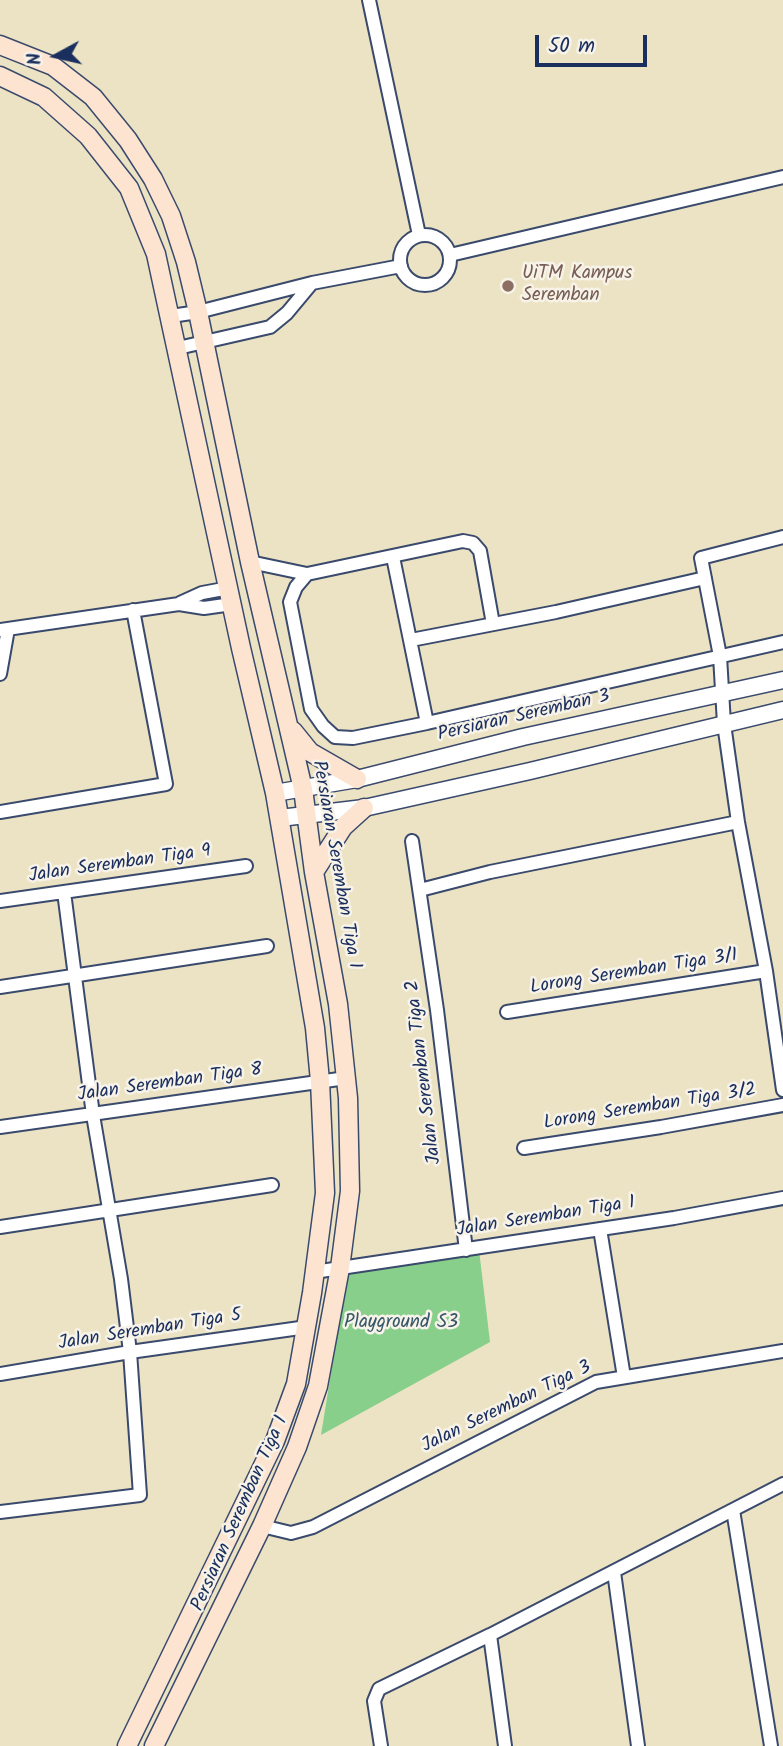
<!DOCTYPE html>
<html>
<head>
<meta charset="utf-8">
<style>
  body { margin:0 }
  #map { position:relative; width:783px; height:1746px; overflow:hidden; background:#ece3c4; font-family:Kalam,sans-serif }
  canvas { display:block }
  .north { position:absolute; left:21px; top:21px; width:70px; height:70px; -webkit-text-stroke:5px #f7f3e8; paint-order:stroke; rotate:262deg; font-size:19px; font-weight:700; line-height:28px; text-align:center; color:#1b2f5e }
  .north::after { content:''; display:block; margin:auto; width:24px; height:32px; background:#1b2f5e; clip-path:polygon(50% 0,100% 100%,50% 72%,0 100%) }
  .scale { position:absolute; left:535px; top:35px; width:112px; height:32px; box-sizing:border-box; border:4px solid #1b2f5e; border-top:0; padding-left:9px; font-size:21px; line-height:24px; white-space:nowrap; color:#1b2f5e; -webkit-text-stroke:5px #f7f3e8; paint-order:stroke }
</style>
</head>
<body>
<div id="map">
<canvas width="783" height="1746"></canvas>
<div class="north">N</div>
<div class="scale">50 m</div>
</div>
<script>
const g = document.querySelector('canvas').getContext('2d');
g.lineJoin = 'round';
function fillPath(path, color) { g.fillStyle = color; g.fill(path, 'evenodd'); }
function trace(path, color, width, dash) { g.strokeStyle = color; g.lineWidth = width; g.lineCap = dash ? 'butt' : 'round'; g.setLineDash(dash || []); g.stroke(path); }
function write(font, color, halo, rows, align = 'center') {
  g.font = font + ' Kalam,sans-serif'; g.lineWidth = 5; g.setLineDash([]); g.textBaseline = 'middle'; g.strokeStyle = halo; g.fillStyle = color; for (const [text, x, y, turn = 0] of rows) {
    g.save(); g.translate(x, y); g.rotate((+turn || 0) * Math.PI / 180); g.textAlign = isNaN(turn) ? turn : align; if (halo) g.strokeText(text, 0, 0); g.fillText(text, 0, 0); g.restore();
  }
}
fillPath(new Path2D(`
  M479,1250L490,1342L321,1435L347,1274Z`), '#87cf8a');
const minor = new Path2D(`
  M369,0L419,235
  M400 260a25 25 0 1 1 50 0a25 25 0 1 1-50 0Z
  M450,255L783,177
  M171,316L198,312L312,283L401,266
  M178,348L270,327L287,313L312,283
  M783,537L701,558L720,656L724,724L738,822L766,971L783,1090
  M393,557L427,723
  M250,562L307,574L463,541L473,543L480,551L493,624
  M307,574L296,587L290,602L311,709L323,726L335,737L353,738L427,723L783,642
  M180,603L202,593L229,588
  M0,630L179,604L204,608L232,604
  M411,640L556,612L705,578
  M0,674L8,629
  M0,812L166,784L133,610
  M412,841L437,1010L466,1250
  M420,890L490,872L738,822
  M0,901L246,866
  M0,987L267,946
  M507,1012L766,971
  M0,1127L346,1078
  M524,1148L661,1127L783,1105
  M0,1227L272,1185
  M600,1229L624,1377
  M314,1272L674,1218L783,1198
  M0,1374L130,1352L307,1327
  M733,1510L771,1746
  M0,1512L140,1495L130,1352L121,1279L93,1115L64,892
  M262,1526L291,1533L313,1527L596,1382L783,1351
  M614,1572L638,1746
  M490,1635L505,1746
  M381,1746L374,1701L379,1689L490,1635L783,1484`);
const tertiary = new Path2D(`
  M275,793L357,779L523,737L783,680
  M280,818L364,808L530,771L783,710`);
const secondary = new Path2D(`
  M0,45L53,66L93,97L128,140L153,179L171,216L186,262L198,312L250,562L303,789L314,872L338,1004L348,1098L350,1191L340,1268L318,1386L297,1447L262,1526L154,1746
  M0,76L44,97L88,136L129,188L156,254L241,648L275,793L315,1028L320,1081L325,1193L312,1293L296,1384L275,1441L127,1746
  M293,731L310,752L357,779
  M314,872L343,827L364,808`);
trace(minor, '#3a4a6d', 16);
trace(tertiary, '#3a4a6d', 19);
trace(secondary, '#3a4a6d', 21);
trace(minor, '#fff', 12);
trace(tertiary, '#fff', 16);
trace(secondary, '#fde4d1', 18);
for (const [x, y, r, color] of [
  [508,286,7,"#8d6e63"]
]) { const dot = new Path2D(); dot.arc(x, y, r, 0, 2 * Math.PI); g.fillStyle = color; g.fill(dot); trace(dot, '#f7f3e8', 2.5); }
write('19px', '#785e54', '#f7f3e8', [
  ["UiTM Kampus",522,275],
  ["Seremban",522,297]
], 'left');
write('19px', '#1b2f5e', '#f7f3e8', [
  ["Persiaran Seremban 3",524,717,-13],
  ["Jalan Seremban Tiga 9",120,865,-8],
  ["Persiaran Seremban Tiga 1",335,865,80],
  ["Lorong Seremban Tiga 3/1",634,973,-9],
  ["Jalan Seremban Tiga 2",425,1072,-97],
  ["Jalan Seremban Tiga 8",170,1084,-8],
  ["Lorong Seremban Tiga 3/2",650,1108,-9],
  ["Jalan Seremban Tiga 1",546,1218,-9],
  ["Jalan Seremban Tiga 5",150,1331,-9],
  ["Jalan Seremban Tiga 3",507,1408,-26],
  ["Persiaran Seremban Tiga 1",241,1514,-66]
]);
write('19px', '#365769', '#f7f3e8', [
  ["Playground S3",401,1324]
]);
</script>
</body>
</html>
